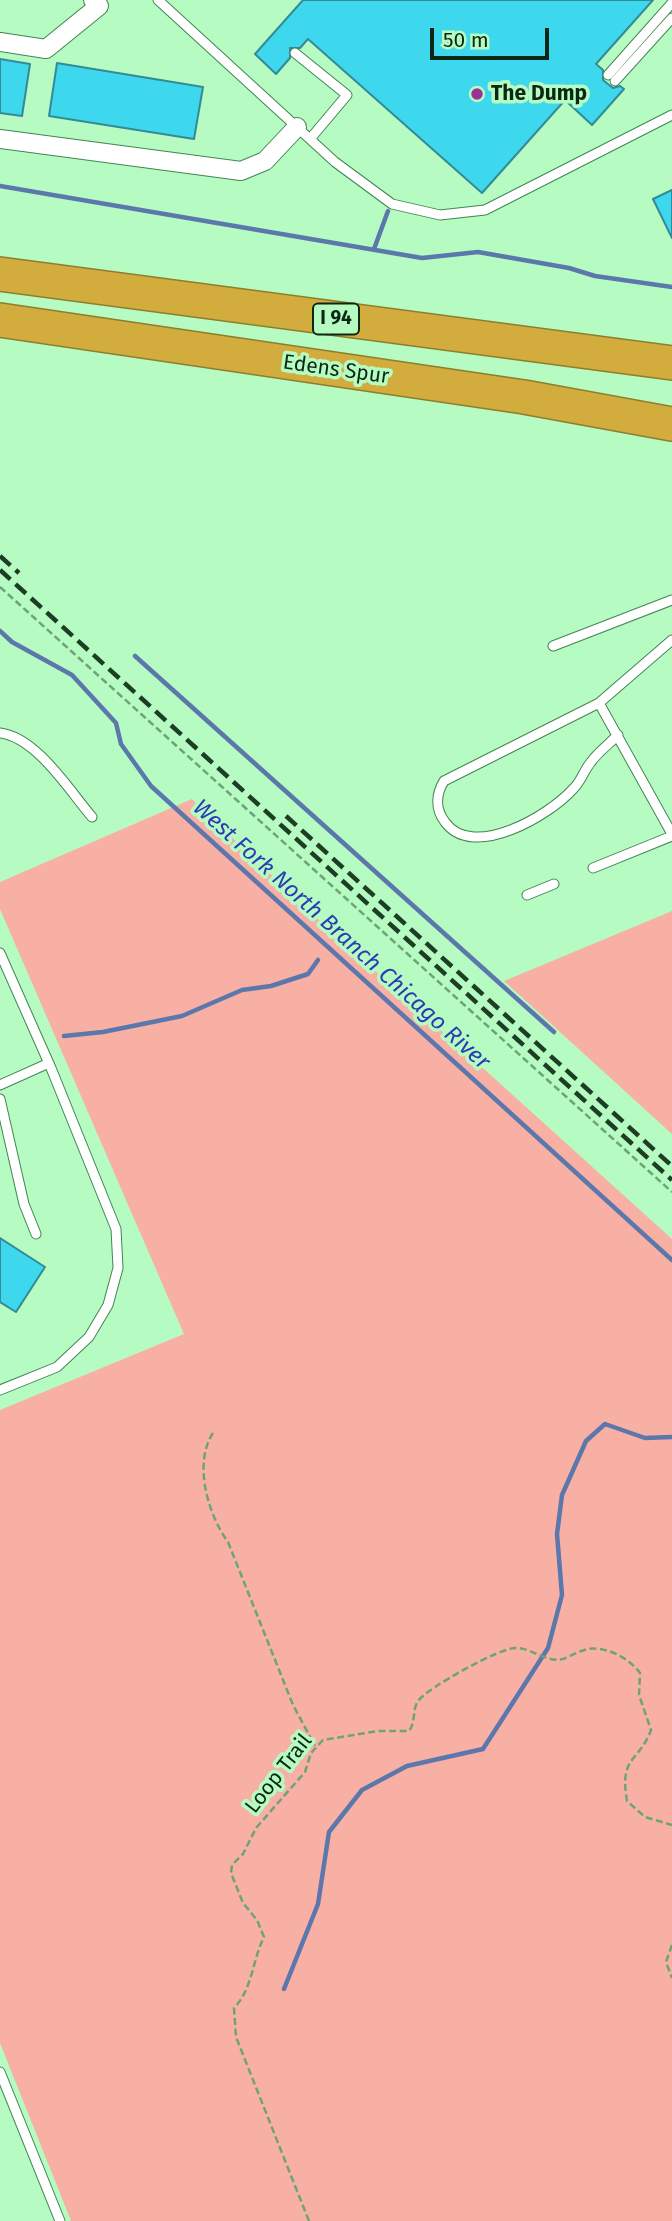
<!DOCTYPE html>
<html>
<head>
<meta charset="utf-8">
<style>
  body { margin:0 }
  #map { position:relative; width:672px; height:2221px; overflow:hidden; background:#b5fbc2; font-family:"Fira Sans",sans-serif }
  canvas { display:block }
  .scale { position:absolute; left:430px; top:28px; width:119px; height:32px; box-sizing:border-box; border:4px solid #0c2814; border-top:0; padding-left:9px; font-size:21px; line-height:24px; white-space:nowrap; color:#0c2814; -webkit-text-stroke:5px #b5fbc2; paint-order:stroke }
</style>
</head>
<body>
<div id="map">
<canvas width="672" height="2221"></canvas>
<div class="scale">50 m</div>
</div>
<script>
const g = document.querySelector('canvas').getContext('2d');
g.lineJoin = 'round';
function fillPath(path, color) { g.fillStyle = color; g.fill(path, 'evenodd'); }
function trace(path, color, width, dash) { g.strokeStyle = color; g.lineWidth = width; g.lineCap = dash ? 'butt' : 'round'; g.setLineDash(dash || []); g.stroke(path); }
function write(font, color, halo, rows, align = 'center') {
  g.font = font + ' "Fira Sans",sans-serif'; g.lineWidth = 7; g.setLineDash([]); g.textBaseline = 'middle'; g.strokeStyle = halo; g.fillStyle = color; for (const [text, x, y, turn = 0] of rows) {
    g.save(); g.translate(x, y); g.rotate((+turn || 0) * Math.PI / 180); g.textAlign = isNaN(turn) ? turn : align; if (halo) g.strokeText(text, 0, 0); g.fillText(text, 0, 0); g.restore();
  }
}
fillPath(new Path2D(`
  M192,799L308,910L672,1239V2221H71L0,2043V1410L184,1334L0,909V882Z
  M672,911V1134L504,981Z`), '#f8b0a4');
trace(new Path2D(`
  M0,186L422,258L478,252L569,268L595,276L672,287
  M374,249L388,211
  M0,631L12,642L72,675L116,723L121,744L151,786L672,1260
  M135,656L554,1032
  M64,1036L103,1032L182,1016L242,990L271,986L308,974L318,960
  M284,1989L318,1904L329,1832L362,1790L407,1766L483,1749L548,1648L562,1595L557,1534L562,1495L586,1441L605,1424L645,1438L672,1437`), '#5c77ac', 4.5);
const building = new Path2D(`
  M303,0H653L596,64L603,70V80L613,88L620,86L624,89L592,125L565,100L482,193L308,39L300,48H290V58L276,74L255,54Z
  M0,59L30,64L22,116L0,113Z
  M57,63L203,87L194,139L49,116Z
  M672,190V238L653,199Z
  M0,1238L45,1267L16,1312L0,1302Z`);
fillPath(building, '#3dd7ee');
trace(building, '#358a98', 2);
const lane = new Path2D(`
  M158,0L335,162L392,204L440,215L485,210L672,115
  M295,53L347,95L310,139
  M608,75L672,3
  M615,81L672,18
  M672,640L599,703L672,834
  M553,646L672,600
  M599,703L444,781C436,794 435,809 445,822C473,861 550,815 573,789C581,782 584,770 591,762C598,752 609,744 618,735
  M0,733C36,737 69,790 92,817
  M593,868L672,836
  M527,895L554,884
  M0,953L51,1068L116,1229L118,1268L108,1305L89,1337L57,1367L0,1390
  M0,1085L49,1063
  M0,1099L24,1204L36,1234
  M0,2072L60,2221`);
const street = new Path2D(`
  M0,42L46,49L99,6L93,0
  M0,139L241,171L265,161L297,127`);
const highway = new Path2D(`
  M0,274L672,363
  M0,320L524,397L672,424`);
trace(lane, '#438553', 11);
trace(street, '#438553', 20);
trace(highway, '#8d7e2e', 36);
trace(new Path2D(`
  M0,587L672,1192
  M213,1433C193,1463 208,1515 228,1542L293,1705L315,1746
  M672,1945L666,1962L672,1978
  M309,2221L236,2037L234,2008C253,1988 252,1961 264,1937L257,1920L243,1903L231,1873L232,1865L243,1854L256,1828L305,1772L311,1753L323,1740L378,1731H409C416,1722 412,1710 418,1701C427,1688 501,1647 516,1648C532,1648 546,1663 563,1659C571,1656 579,1651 588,1649C606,1646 629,1658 640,1673L639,1695L651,1730C639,1763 619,1755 627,1801L645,1817L672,1825`), '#6ea379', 2.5, [7, 3.5]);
trace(lane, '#fff', 9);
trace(street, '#fff', 18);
trace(highway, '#d2ac3c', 33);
trace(new Path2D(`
  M0,556L19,573
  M0,570L672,1180
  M286,816L672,1166`), '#1d3d25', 4.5, [14, 7]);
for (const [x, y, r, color] of [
  [477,94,7,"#9b3396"]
]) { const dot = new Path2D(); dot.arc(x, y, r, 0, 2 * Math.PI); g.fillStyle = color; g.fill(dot); trace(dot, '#b5fbc2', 2.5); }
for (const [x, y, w] of [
  [336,319,46]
]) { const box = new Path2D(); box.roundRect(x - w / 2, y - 15.5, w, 31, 5); g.fillStyle = '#b5fbc2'; g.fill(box); trace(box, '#0c2814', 2); }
write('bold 19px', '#0c2814', null, [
  ["I 94",336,319]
]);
write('bold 21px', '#0c2814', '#b5fbc2', [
  ["The Dump",491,94]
], 'left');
write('21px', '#0c2814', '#b5fbc2', [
  ["Edens Spur",336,370,8],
  ["Loop Trail",279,1774,-52]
]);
write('italic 23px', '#2a3cb3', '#b5fbc2', [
  ["West Fork North Branch Chicago River",341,935,42]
]);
</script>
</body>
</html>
